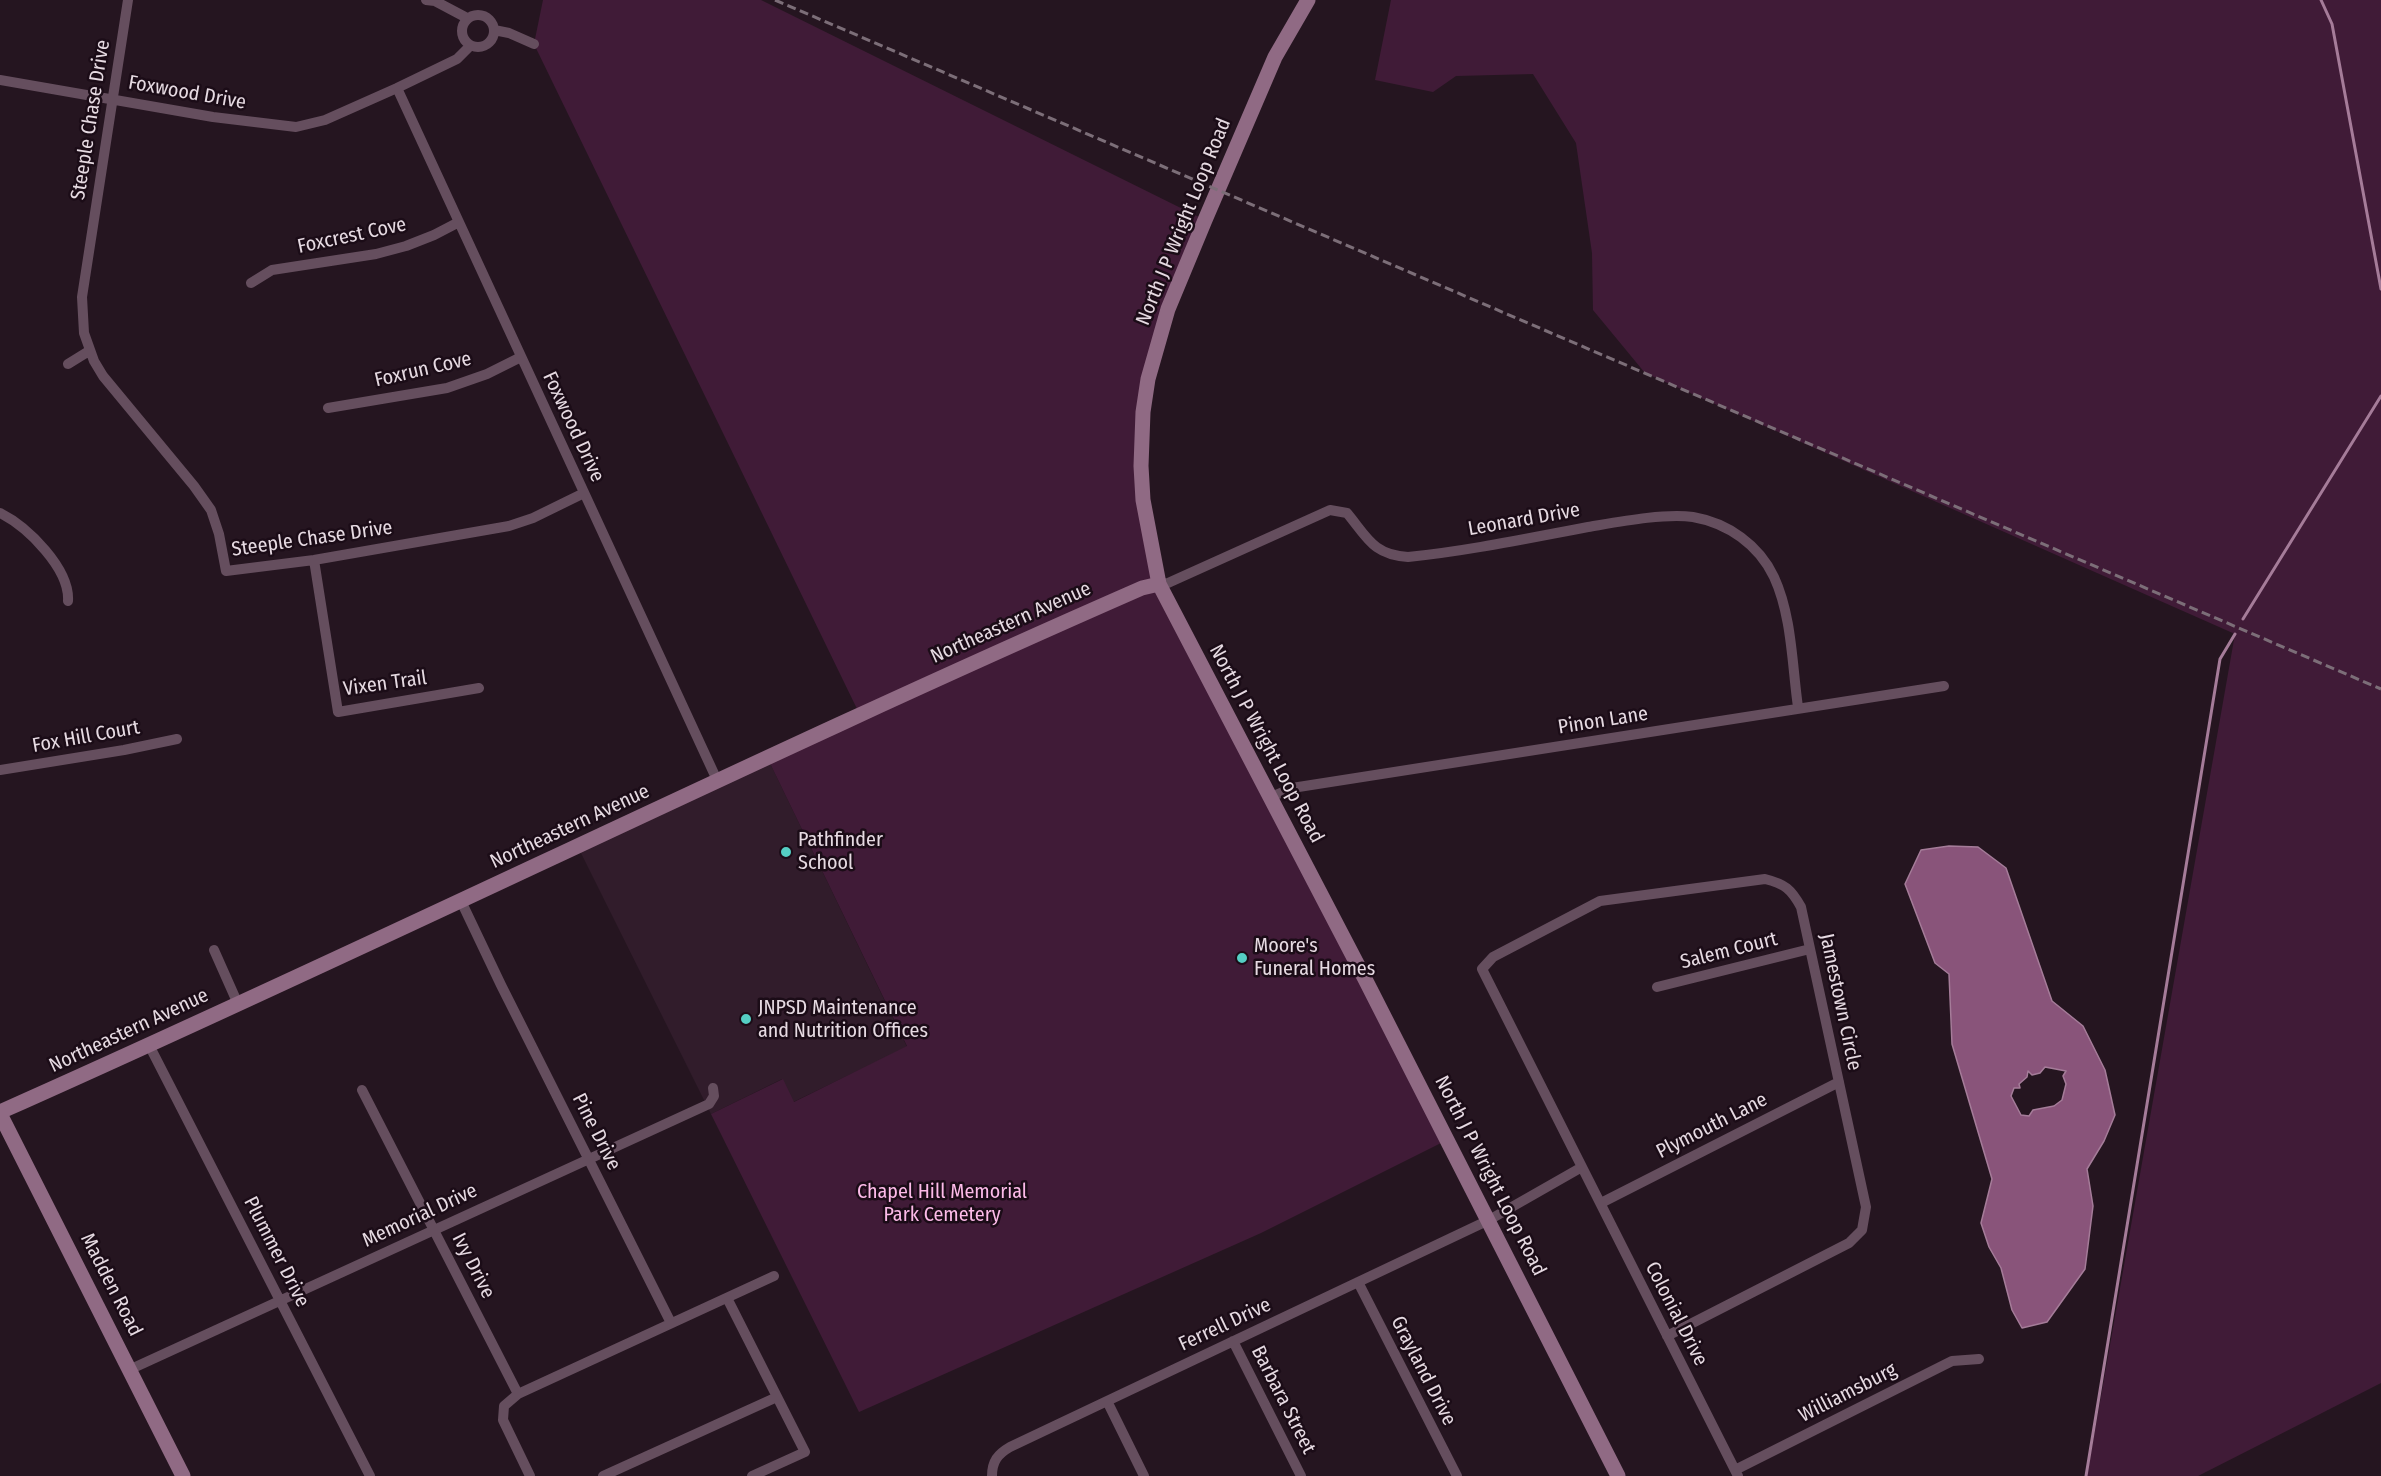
<!DOCTYPE html>
<html>
<head>
<meta charset="utf-8">
<style>
  body { margin:0 }
  canvas { display:block; background:#251520 }
</style>
</head>
<body>
<canvas width="2381" height="1476"></canvas>
<script>
const g = document.querySelector('canvas').getContext('2d');
g.lineJoin = 'round';
function fillPath(path, color) { g.fillStyle = color; g.fill(path, 'evenodd'); }
function trace(path, color, width, dash) { g.strokeStyle = color; g.lineWidth = width; g.lineCap = dash ? 'butt' : 'round'; g.setLineDash(dash || []); g.stroke(path); }
function write(font, color, halo, rows, align = 'center') {
  g.font = font + ' "Fira Sans Condensed",sans-serif'; g.lineWidth = 5; g.setLineDash([]); g.textBaseline = 'middle'; g.strokeStyle = halo; g.fillStyle = color; for (const [text, x, y, turn = 0] of rows) {
    g.save(); g.translate(x, y); g.rotate((+turn || 0) * Math.PI / 180); g.textAlign = isNaN(turn) ? turn : align; if (halo) g.strokeText(text, 0, 0); g.fillText(text, 0, 0); g.restore();
  }
}
fillPath(new Path2D(`
  M767,757L907,1047L793,1102L782,1079L711,1114L578,847Z`), '#311c2b');
fillPath(new Path2D(`
  M543,0H761L1205,220L1168,309L1143,412L1154,559L1447,1140L1261,1233L859,1412L711,1114L783,1079L794,1102L907,1046L767,757L860,715L534,44Z
  M1391,0H2381V1383L2198,1476H2087L2235,634L1645,373L1593,310L1592,253L1576,143L1533,74L1456,76L1433,92L1375,80Z`), '#401b37');
const water = new Path2D(`
  M1949,846L1978,847L2006,868L2052,1001L2083,1026L2105,1070L2115,1115L2104,1141L2087,1169L2093,1206L2085,1269L2047,1322L2022,1328L2012,1310L2001,1268L1989,1247L1981,1223L1992,1179L1952,1044L1949,974L1935,963L1905,884L1921,850ZM2045,1067L2066,1071L2063,1076L2066,1084L2062,1100L2054,1106L2033,1110L2029,1116L2021,1115L2011,1096L2014,1088H2020L2019,1084L2027,1077L2028,1071L2032,1075L2040,1073Z`);
fillPath(water, '#89547a');
trace(water, '#a57c99', 1.5);
trace(new Path2D(`
  M2321,0L2332,24L2381,289
  M2243,619L2381,396
  M2086,1476L2220,659L2235,634`), '#a57c99', 3);
trace(new Path2D(`
  M128,0L82,297L84,333L94,361L103,376L194,486L211,510L219,534L226,571L314,560L509,526L533,518L584,493
  M426,0L435,1L467,18
  M462 31a16 16 0 1 1 32 0a16 16 0 1 1-32 0Z
  M494,30L509,33L534,44
  M0,80L213,117L296,127L325,120L397,88L457,59L470,46
  M397,88L717,780
  M251,283L272,270L376,254L406,246L434,235L459,222
  M68,364L89,351
  M328,408L447,388L487,374L521,357
  M0,513C28,527 70,569 68,601
  M314,560L338,712L479,688
  M1159,584L1168,583L1330,510L1347,513C1367,537 1373,555 1408,557C1468,551 1529,538 1588,527C1618,522 1664,513 1693,517C1728,523 1759,545 1774,577C1792,616 1792,665 1798,707
  M0,770L124,750L177,739
  M1271,797L1292,788L1944,686
  M461,901L501,985L671,1323
  M214,950L238,1004
  M1657,987L1810,949
  M149,1045L370,1476
  M362,1090L518,1394
  M1601,1203L1839,1082
  M1358,1282L1457,1476
  M727,1298L805,1452L752,1476
  M1667,1336L1849,1243L1862,1230L1866,1207L1801,907C1791,889 1785,884 1765,879L1600,901L1493,957L1482,969L1738,1476
  M1233,1341L1301,1476
  M131,1369L709,1104L714,1096L713,1088
  M1107,1401L1144,1476
  M1735,1470L1952,1361L1979,1359
  M530,1476L503,1420L504,1406L518,1394L774,1276
  M603,1476L777,1397
  M992,1476C992,1461 998,1454 1010,1447L1489,1220L1582,1167`), '#654e5e', 10);
trace(new Path2D(`
  M1308,0L1275,57L1205,220L1168,309L1148,379L1143,412L1141,466L1143,500L1159,584L1365,979L1618,1476
  M0,1112C383,942 758,756 1142,588L1159,584
  M0,1114L183,1476`), '#906a84', 15);
trace(new Path2D(`
  M775,0L2381,689`), '#7c6e78', 3, [9, 4.5]);
for (const [x, y, r, color] of [
  [786,852,6,"#55cec4"],
  [1242,958,6,"#55cec4"],
  [746,1019,6,"#55cec4"]
]) { const dot = new Path2D(); dot.arc(x, y, r, 0, 2 * Math.PI); g.fillStyle = color; g.fill(dot); trace(dot, '#1b0c17', 2); }
write('20px', '#e6dae2', '#1b0c17', [
  ["Foxwood Drive",187,93,10],
  ["Steeple Chase Drive",91,120,-81],
  ["North J P Wright Loop Road",1184,222,-68],
  ["Foxcrest Cove",352,236,-12],
  ["Foxrun Cove",423,370,-13],
  ["Foxwood Drive",573,427,65],
  ["Leonard Drive",1524,520,-10],
  ["Steeple Chase Drive",312,539,-8],
  ["Northeastern Avenue",1011,623,-24],
  ["Vixen Trail",385,684,-8],
  ["Pinon Lane",1603,721,-9],
  ["Fox Hill Court",86,737,-10],
  ["North J P Wright Loop Road",1266,744,62],
  ["Northeastern Avenue",570,827,-25],
  ["Salem Court",1729,951,-14],
  ["Jamestown Circle",1840,1002,78],
  ["Northeastern Avenue",129,1031,-25],
  ["Plymouth Lane",1712,1126,-27],
  ["Pine Drive",596,1132,63],
  ["North J P Wright Loop Road",1490,1176,63],
  ["Memorial Drive",420,1216,-25],
  ["Plummer Drive",276,1252,63],
  ["Ivy Drive",473,1266,63],
  ["Madden Road",111,1285,63],
  ["Colonial Drive",1676,1314,63],
  ["Ferrell Drive",1225,1325,-25],
  ["Grayland Drive",1423,1371,63],
  ["Williamsburg",1848,1393,-27],
  ["Barbara Street",1283,1400,63]
]);
write('20px', '#e6dae2', '#1b0c17', [
  ["Pathfinder",798,840],
  ["School",798,863],
  ["Moore's",1254,946],
  ["Funeral Homes",1254,969],
  ["JNPSD Maintenance",758,1008],
  ["and Nutrition Offices",758,1031]
], 'left');
write('20px', '#fcbae8', '#1b0c17', [
  ["Chapel Hill Memorial",942,1192],
  ["Park Cemetery",942,1215]
]);
</script>
</body>
</html>
